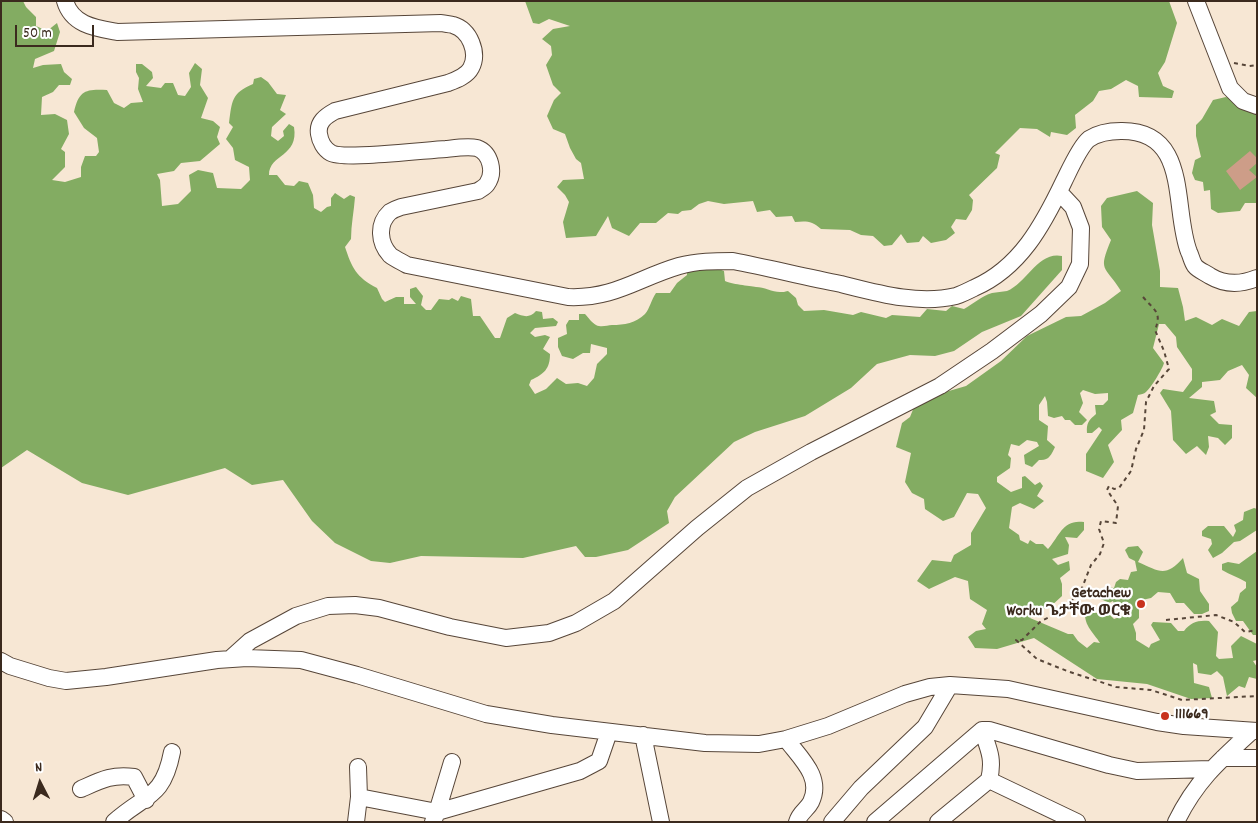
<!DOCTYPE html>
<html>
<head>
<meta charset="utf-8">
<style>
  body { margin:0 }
  #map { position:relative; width:1258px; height:823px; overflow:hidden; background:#f7e7d4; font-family:Dekko,sans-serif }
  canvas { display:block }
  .frame { position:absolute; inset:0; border:2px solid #3b2a1e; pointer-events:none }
  .north { position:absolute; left:15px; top:758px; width:50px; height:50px; -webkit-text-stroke:4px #fff; paint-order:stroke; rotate:355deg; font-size:14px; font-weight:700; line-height:20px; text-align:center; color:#3b2a1e }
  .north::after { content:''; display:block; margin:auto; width:18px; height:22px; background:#3b2a1e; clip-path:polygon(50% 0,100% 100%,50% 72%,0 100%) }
  .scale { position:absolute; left:15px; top:25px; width:79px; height:22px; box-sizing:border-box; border:2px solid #3b2a1e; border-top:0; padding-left:6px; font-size:15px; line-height:18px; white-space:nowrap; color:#3b2a1e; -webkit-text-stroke:4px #fff; paint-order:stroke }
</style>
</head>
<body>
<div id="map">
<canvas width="1258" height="823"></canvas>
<div class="frame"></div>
<div class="north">N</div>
<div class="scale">50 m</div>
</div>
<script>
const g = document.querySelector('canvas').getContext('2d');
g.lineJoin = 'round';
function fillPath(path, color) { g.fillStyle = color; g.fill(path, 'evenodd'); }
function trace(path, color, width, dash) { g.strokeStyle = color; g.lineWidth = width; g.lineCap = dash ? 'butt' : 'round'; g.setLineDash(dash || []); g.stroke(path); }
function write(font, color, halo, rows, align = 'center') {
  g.font = font + ' Dekko,"Noto Sans Ethiopic",sans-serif'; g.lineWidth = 4.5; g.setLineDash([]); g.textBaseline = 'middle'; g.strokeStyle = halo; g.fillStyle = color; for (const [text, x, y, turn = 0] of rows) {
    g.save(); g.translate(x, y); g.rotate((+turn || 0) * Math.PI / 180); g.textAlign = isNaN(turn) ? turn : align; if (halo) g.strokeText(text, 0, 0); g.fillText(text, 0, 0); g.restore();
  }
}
fillPath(new Path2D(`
  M1,1H23L26,7L36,17V26L47,31L57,23L60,32L54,51L35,59L33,68L43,65L61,64L64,72L72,79L70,85H59L53,92L42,97L41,115L55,114L67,120L69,134L61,149L65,152V167L52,180L65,182L81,177V167L85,156H96L99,152L97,138L84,128L74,112C79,90 86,89 107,90L114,103L124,108L131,103L143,102L138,89L139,78L136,72V64H142L152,72L153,78L146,86L161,88L165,83H173L178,95L185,96L191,87L189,73L195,63L202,69L200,85L208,98L201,118L213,121L220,127L217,137L220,144L200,161L181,163L174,171L157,174L160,180L162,206L178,204L191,191L189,175L198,170L213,173L217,188L241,189L250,180L249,167L235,160L233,148L226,139L233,127L229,123C232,102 231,93 253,84L254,79L261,77L268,82L277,94L286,95L280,110L286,114L272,127L271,136L278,141L284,136L283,131L289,124L294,127C299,157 269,154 269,175H277L285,185L294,186L299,181L308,183L313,195L314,208L321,212L327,207L331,206V198L335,193L344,199L350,195L355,197C354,211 351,225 351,239L345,247C352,268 356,277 377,288L382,299L385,302L396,297H404V304H416L410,297V289L416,287L423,296L421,305L426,310H431L439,299L449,300L452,298L458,301L461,296L471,299L473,316H480L495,338H500L507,318L515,313C523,316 529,319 536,311L542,312L543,319L553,318L558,322L556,326L535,328L530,333L535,337L545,335L550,337L543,349L550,354C550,369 544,374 531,380L529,385L535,394L546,389L557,378L566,384L578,383L587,386L594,378L597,364L607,354V348L591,344L590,353H583L573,359L562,356L558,347V338L567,334L566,325L569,320H579V314H585C588,317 592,323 596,325C602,328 607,325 612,325C624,325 636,323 645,314C650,308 651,300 656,293H670L677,283L687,275V271L716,268L724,271L725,281C730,284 750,286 756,287C764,287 772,292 780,292C784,292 784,292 788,291L796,298L798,305L804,311L824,310L853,315L861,312L886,318L892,315L920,317L927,309L946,311L952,306L964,309C973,304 982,296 992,293C997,292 1002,292 1007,291C1027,283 1038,251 1062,256V270L1021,316L982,332L954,351L935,356L910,355L877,364L851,388L805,416L755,432L734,442L675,497L667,511L669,523L628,550L596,557H585L576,546L523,558L421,556L390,563L371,561L335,543L312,521L283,480L252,485L225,468L128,495L82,483L27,450L1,468Z
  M525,1H1169L1177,23L1165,62L1158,73L1163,86L1174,91L1172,98L1139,97L1138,86L1126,80L1111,89L1099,91L1093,101L1075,115L1076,128L1067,135L1051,132L1050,137L1037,129L1020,128L995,153L1000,155L997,168L969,195L973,200L972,210L966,220L956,219L951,227L955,233L946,240L931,243L923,236L919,242L907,243L901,234L892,245L884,246L873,236L861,235L850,230L821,229C812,221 807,221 795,222L792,216L776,217L770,210L757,212L753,201L724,204L708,201L699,204L691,210L682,211L678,214L668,213L656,223H640L629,236L612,228L608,216L596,236L566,238L563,222L569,202L565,195L557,187L563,180L584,179L581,163L576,159L570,148L565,134L553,129L547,116L554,100L561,93L553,85L546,65L552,55L551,46L542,39L553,29L570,26L549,19L539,24L533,23Z
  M1226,97L1257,110V203H1245L1240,211L1218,213L1211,209L1210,190L1204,191L1203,182L1195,180L1192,173L1195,160L1201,157L1196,136V125L1202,119L1213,100Z
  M1137,191L1153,203L1152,225L1160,271V287L1178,288L1183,307L1185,321L1196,317L1212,325L1222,319L1239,326L1249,312L1257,311V398L1246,388L1249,375L1242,365L1228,371L1220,380L1202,382V387L1189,398L1214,401L1216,412L1210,415L1219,424L1232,425V438L1225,445L1218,438L1208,436L1209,447L1206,455L1197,446L1186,454L1173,440L1171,411L1160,393L1163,389L1183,392L1192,380V369L1177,347L1176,337L1165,324H1159L1153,348L1164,363C1163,368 1151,388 1146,392C1144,394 1141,394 1138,395L1133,413L1121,420L1122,430L1108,445L1114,462L1103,478L1086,471V454L1102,430L1099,427L1092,433H1087C1086,423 1089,420 1096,414L1095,405H1103L1108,400V393L1095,394L1083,390L1080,393L1083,403L1079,412L1087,420L1082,425H1075L1070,420H1065L1062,416L1054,418L1048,416L1047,402L1045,396L1039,405V420L1048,426L1047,440L1055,447C1051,455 1049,461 1039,460L1032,467L1025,464L1024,455L1039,446L1037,442L1027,440L1019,446L1011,444L1008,455L1011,458L1010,468L997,477V482L1011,492L1022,488V477L1025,476L1035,485L1040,482L1043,486L1037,496L1044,501L1034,509L1020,503L1012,507L1009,528L1019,535L1020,540L1028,544L1030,540L1036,544H1043L1048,549C1060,535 1063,519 1084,522V530L1077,538L1065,537L1069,545L1068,554L1052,559L1058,565L1069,561L1070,570L1060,578L1062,584V596L1050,607L1039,610L1030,618L1068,634H1073L1078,641L1087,648L1094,642L1100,643C1094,633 1084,626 1085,612C1094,611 1100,615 1110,615L1114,619L1122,616L1129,617L1130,610L1128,606L1122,608L1115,607L1113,601L1109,603L1101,599L1102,590L1106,587L1114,588L1116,582L1120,579L1128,580L1131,572L1137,571L1135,561L1129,558L1125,550L1128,547L1138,546L1143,552L1138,562C1160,572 1166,577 1183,558L1187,573L1199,579L1200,591L1209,604V611L1202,614H1194L1184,603H1176L1170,593L1158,592L1151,598L1142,600L1139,604V618L1133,624L1136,633V640L1149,648L1151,644L1160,640L1151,625L1153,622L1171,623L1178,631H1184C1191,622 1198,620 1209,621L1218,632L1216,656L1219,659L1233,658L1231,646L1241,636L1257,644V660L1253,661L1257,667V679L1249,677L1245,688L1239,686L1227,696L1223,677L1217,671L1211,675L1198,673L1197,665L1193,663L1194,683L1209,687L1212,698L1191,699L1147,684L1097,679L1034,638L997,649L975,648L968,637L976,631L986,629L982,624L987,610L970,599L968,581L955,577L929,589L917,581L932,560L951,562L954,555L971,545V533L986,508L978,494L967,493L954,517L943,521L925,509L924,499L912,493L905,482L911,453L896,447L902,423L910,417L914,407L942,393L966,386L1001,361L1027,336L1066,317L1081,316L1105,303L1121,291C1104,264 1098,272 1111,240L1102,227L1101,206L1107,198Z
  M1254,508L1257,509V530L1240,541L1234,542L1222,553L1213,558L1208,550L1212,544L1211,539L1202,536V531L1208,526H1224L1233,537L1236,531L1234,525L1243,520L1244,512Z
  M1257,551V635H1253L1243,621H1236L1232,613L1231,607L1238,601L1240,593L1246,588V582C1238,577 1230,575 1222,570V564L1228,562L1239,564Z`), '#83ac62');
fillPath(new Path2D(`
  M1250,151L1257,158V163L1249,170L1257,177L1240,190L1226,171Z`), '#cd9d88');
const minor = new Path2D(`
  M65,1C72,25 95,28 117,32L441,23C445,24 450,24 453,25C470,30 479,53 471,68C467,76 456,80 448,83L335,111C326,116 317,122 319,134C320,141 324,149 331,153C343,160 426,150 446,149C455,148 468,146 477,148C491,153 495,173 487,184C485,187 481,189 478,191L401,207C398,208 393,210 390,212C377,224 379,243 390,255C395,259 402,262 407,265L568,297C614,299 638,278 679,266C697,261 715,261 733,261C769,268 805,277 841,284C877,293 918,305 956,296C962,294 968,291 974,288C1020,268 1043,225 1064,181C1069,171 1080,146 1089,139C1098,133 1110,131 1121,131C1191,130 1172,209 1189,252C1191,256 1192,262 1195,266C1198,270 1206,273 1210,276C1225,285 1240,285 1257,278
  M1196,1L1230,88L1243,101L1257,106
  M230,659L250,641L296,616L328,606L355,605L379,608L450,627L506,638L549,633L576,623L614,601L697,528L747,488L811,452L940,386L992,351L1041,314L1069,287L1080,264L1081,228L1073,207L1059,192
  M1,661L10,666L49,678L66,681L106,677L217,660L247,658L301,660L357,675L486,714L552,725L705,743L759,744L786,739L828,726L905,694L930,687L950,685L1008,689L1157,722L1184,726L1257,731
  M643,735L661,822
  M786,739C800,758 823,777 811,802C807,810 800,812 797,822
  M1223,758H1257
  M358,767L359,797
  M989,780L1077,822
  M81,789C101,780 112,774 134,777L146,800
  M1,819L5,822
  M114,822C145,794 163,799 172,752
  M356,822L359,797L437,812L452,762
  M433,822L437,812L580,771L599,761L609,732
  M832,822L861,788L925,727L950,685
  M875,822L982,730H989L1109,765L1137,771L1211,769
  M938,822L989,780C994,759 989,750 982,730
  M1176,822C1196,781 1219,761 1252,731`);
trace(minor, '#574639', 18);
trace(new Path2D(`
  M1234,63L1249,66L1257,65
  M1143,297C1155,311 1162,312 1155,330L1164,351L1169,369L1154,386L1146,402L1144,430L1136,449L1131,471L1119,488L1114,489L1109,486L1107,490L1118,506L1116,523L1101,521L1099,529L1104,543L1100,554L1091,565L1080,593L1056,614L1041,621L1022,640H1016L1037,659L1067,671L1116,687L1151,690L1182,700L1257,696
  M1166,620L1216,615L1234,622L1245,632L1257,630`), '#574639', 2, [4, 4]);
trace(minor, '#fff', 16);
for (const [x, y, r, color] of [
  [1141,604,5,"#c8321e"],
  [1165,716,5,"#c8321e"]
]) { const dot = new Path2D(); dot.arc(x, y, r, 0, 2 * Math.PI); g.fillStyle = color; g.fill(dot); trace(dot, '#fff', 2); }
write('bold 16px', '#3b2a1e', '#fff', [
  ["Getachew",1131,595],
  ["Worku ጌታቸው ወርቁ",1131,613],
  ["111669",1175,716,"left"]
], 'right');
</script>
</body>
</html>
